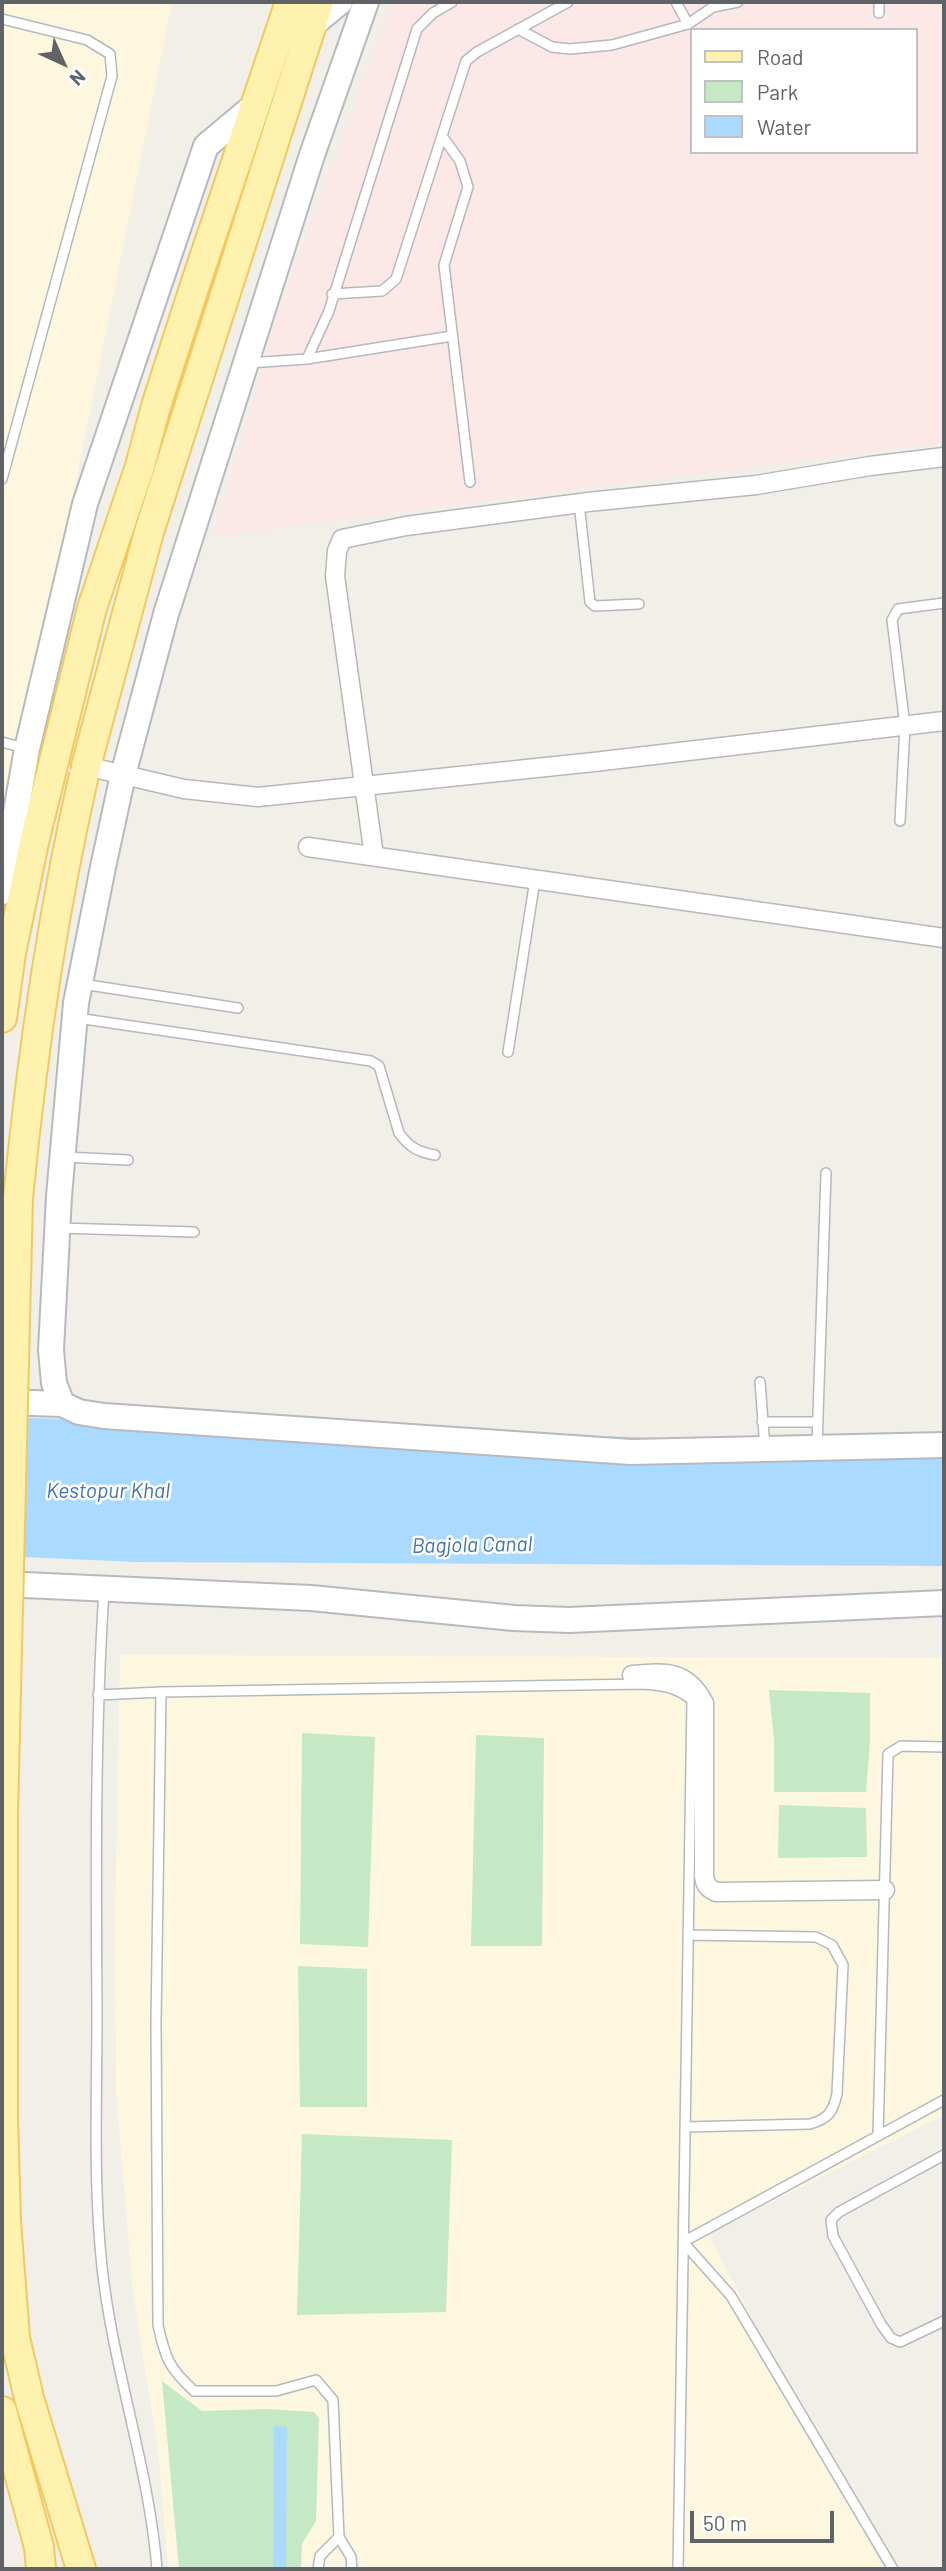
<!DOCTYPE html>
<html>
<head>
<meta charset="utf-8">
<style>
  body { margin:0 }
  #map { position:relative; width:946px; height:2571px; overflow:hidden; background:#f1efe8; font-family:Barlow,sans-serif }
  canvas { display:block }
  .frame { position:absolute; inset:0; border:4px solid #5f6368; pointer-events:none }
  .legend { position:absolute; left:690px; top:28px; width:228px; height:126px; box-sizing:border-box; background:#fff; border:2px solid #bfc1c3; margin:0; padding:9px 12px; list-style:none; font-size:21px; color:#5f6368 }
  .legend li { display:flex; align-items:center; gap:14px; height:35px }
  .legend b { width:35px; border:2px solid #bfc1c3 }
  .north { position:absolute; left:28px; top:28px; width:70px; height:70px; -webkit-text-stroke:5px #fff; paint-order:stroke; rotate:135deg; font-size:19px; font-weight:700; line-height:28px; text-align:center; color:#5f6368 }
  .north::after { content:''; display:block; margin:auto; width:24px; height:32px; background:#5f6368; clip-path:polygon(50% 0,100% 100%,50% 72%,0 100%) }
  .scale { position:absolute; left:690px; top:2511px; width:144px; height:32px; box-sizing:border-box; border:4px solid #5f6368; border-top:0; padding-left:9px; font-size:21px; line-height:24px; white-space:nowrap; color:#5f6368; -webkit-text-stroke:5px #fff; paint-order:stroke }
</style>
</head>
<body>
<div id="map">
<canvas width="946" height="2571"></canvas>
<div class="frame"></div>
<ul class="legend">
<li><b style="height:9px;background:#fff2af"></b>Road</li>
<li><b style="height:19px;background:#c5e8c5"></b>Park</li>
<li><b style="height:19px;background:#aadaff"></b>Water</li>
</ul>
<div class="north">N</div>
<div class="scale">50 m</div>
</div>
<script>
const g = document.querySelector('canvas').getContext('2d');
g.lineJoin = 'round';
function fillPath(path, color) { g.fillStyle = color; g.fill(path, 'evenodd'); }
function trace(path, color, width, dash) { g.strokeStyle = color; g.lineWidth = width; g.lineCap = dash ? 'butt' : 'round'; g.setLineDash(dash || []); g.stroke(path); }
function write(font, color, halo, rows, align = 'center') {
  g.font = font + ' Barlow,sans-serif'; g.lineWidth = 5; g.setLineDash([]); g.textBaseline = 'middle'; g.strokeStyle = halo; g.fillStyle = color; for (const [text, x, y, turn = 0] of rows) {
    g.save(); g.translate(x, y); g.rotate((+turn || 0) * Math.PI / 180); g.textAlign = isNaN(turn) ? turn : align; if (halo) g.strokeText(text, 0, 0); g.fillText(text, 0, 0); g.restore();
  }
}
fillPath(new Path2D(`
  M2,2H172L2,851Z
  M120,1655L944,1658V2115L708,2234L883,2569H168L159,2458L133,2293L116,2093L115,1922Z`), '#fef7e0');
fillPath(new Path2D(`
  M393,2H944V442L213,536L277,316ZM692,30H916V152H692Z`), '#fce8e6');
fillPath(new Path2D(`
  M769,1690L870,1693V1742L866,1792H774V1740Z
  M302,1733L375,1737L368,1947L300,1944Z
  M476,1735L544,1738L542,1946H471Z
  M779,1805L866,1808L867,1857L778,1858Z
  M298,1966L367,1969V2107H300Z
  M302,2134L452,2140L446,2312L297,2315Z
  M162,2381L202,2411L268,2409L314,2412L319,2418L316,2521L302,2544L301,2569H179Z`), '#c5e8c5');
fillPath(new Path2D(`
  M2,1417L944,1447V1566L136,1562L2,1556Z
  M274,2426L287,2427L286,2569H273Z`), '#aadaff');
const lane = new Path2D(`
  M676,2L688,24
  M879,2V13
  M2,19L87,40L110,54L112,76L2,479
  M518,29L552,47L570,49L612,45L688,24L713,7L738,2
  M442,136L460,161L468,187L444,265L470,482
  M332,294L382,291L396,279L466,61L477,52L568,2
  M307,359L329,311L417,29L433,13L452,2
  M249,363L307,359L452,336
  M579,503L590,602L595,606L639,604
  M2,742L24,748
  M900,821L905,726L892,620L898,609L944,603
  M82,984L238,1008
  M77,1018L371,1061L379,1066L399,1133C409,1147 418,1152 435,1155
  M508,1052L535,880
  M64,1157L128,1160
  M59,1228L194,1232
  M760,1382L765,1448
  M762,1422H818
  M817,1446L826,1173
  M104,1590C95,1731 96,1872 97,2013C97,2098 93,2183 102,2267C113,2369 149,2467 157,2569
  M161,1692L641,1684C662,1685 676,1687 692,1700L678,2569
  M98,1695L161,1692L156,2023L158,2325C165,2358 169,2368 194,2391H276L316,2380L333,2400L339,2537
  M685,2127L810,2124C828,2119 833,2112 837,2094L843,1965L832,1945L816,1937L688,1935
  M878,2136L888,1754L901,1746L944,1747
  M944,2155L839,2212L831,2220L833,2236L881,2324L891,2338L900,2342L944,2321
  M318,2569L320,2556L339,2537L351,2557L352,2569
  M893,2569L731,2296L683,2242L944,2100`);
const street = new Path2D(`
  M86,766L184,789L258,797L594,762L944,721
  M308,847L944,938
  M374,856L335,576L337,551L342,539L406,526L588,502L756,485L870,466L944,457
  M632,1675C666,1672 687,1670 704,1703V1876C705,1885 708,1888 716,1892L885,1890`);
const secondary = new Path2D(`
  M366,2L312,155L166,614L123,775L103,867L76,1003L59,1196L51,1350L54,1383L62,1404L79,1412L104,1416L631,1452L944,1445
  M311,26L340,2
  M2,892L27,749L85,504L206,146L255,105
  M2,1402L62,1404
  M2,1584L311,1598L514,1618L569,1620L944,1603`);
const primary = new Path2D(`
  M86,766L149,532L319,2
  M2,1018L11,953L35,838L92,608L140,466L156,406L195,285L290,2
  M6,2221L15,2338L29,2398L81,2569
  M2,2411L39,2547L41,2569`);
trace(lane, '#b5b8bc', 12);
trace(street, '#b5b8bc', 21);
trace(secondary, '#b6babf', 28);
trace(primary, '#f2c960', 32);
trace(lane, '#fff', 9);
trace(street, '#fff', 18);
trace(secondary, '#fff', 24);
trace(primary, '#fff2af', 28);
const primaryBridge = new Path2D(`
  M6,2221L3,2119V1813L18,1198C32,1056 52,914 84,775`);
trace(primaryBridge, '#f2c960', 32, []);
trace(primaryBridge, '#fff2af', 28);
write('italic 21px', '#4174aa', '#fff', [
  ["Kestopur Khal",108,1491],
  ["Bagjola Canal",472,1545,-1]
]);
</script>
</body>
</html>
